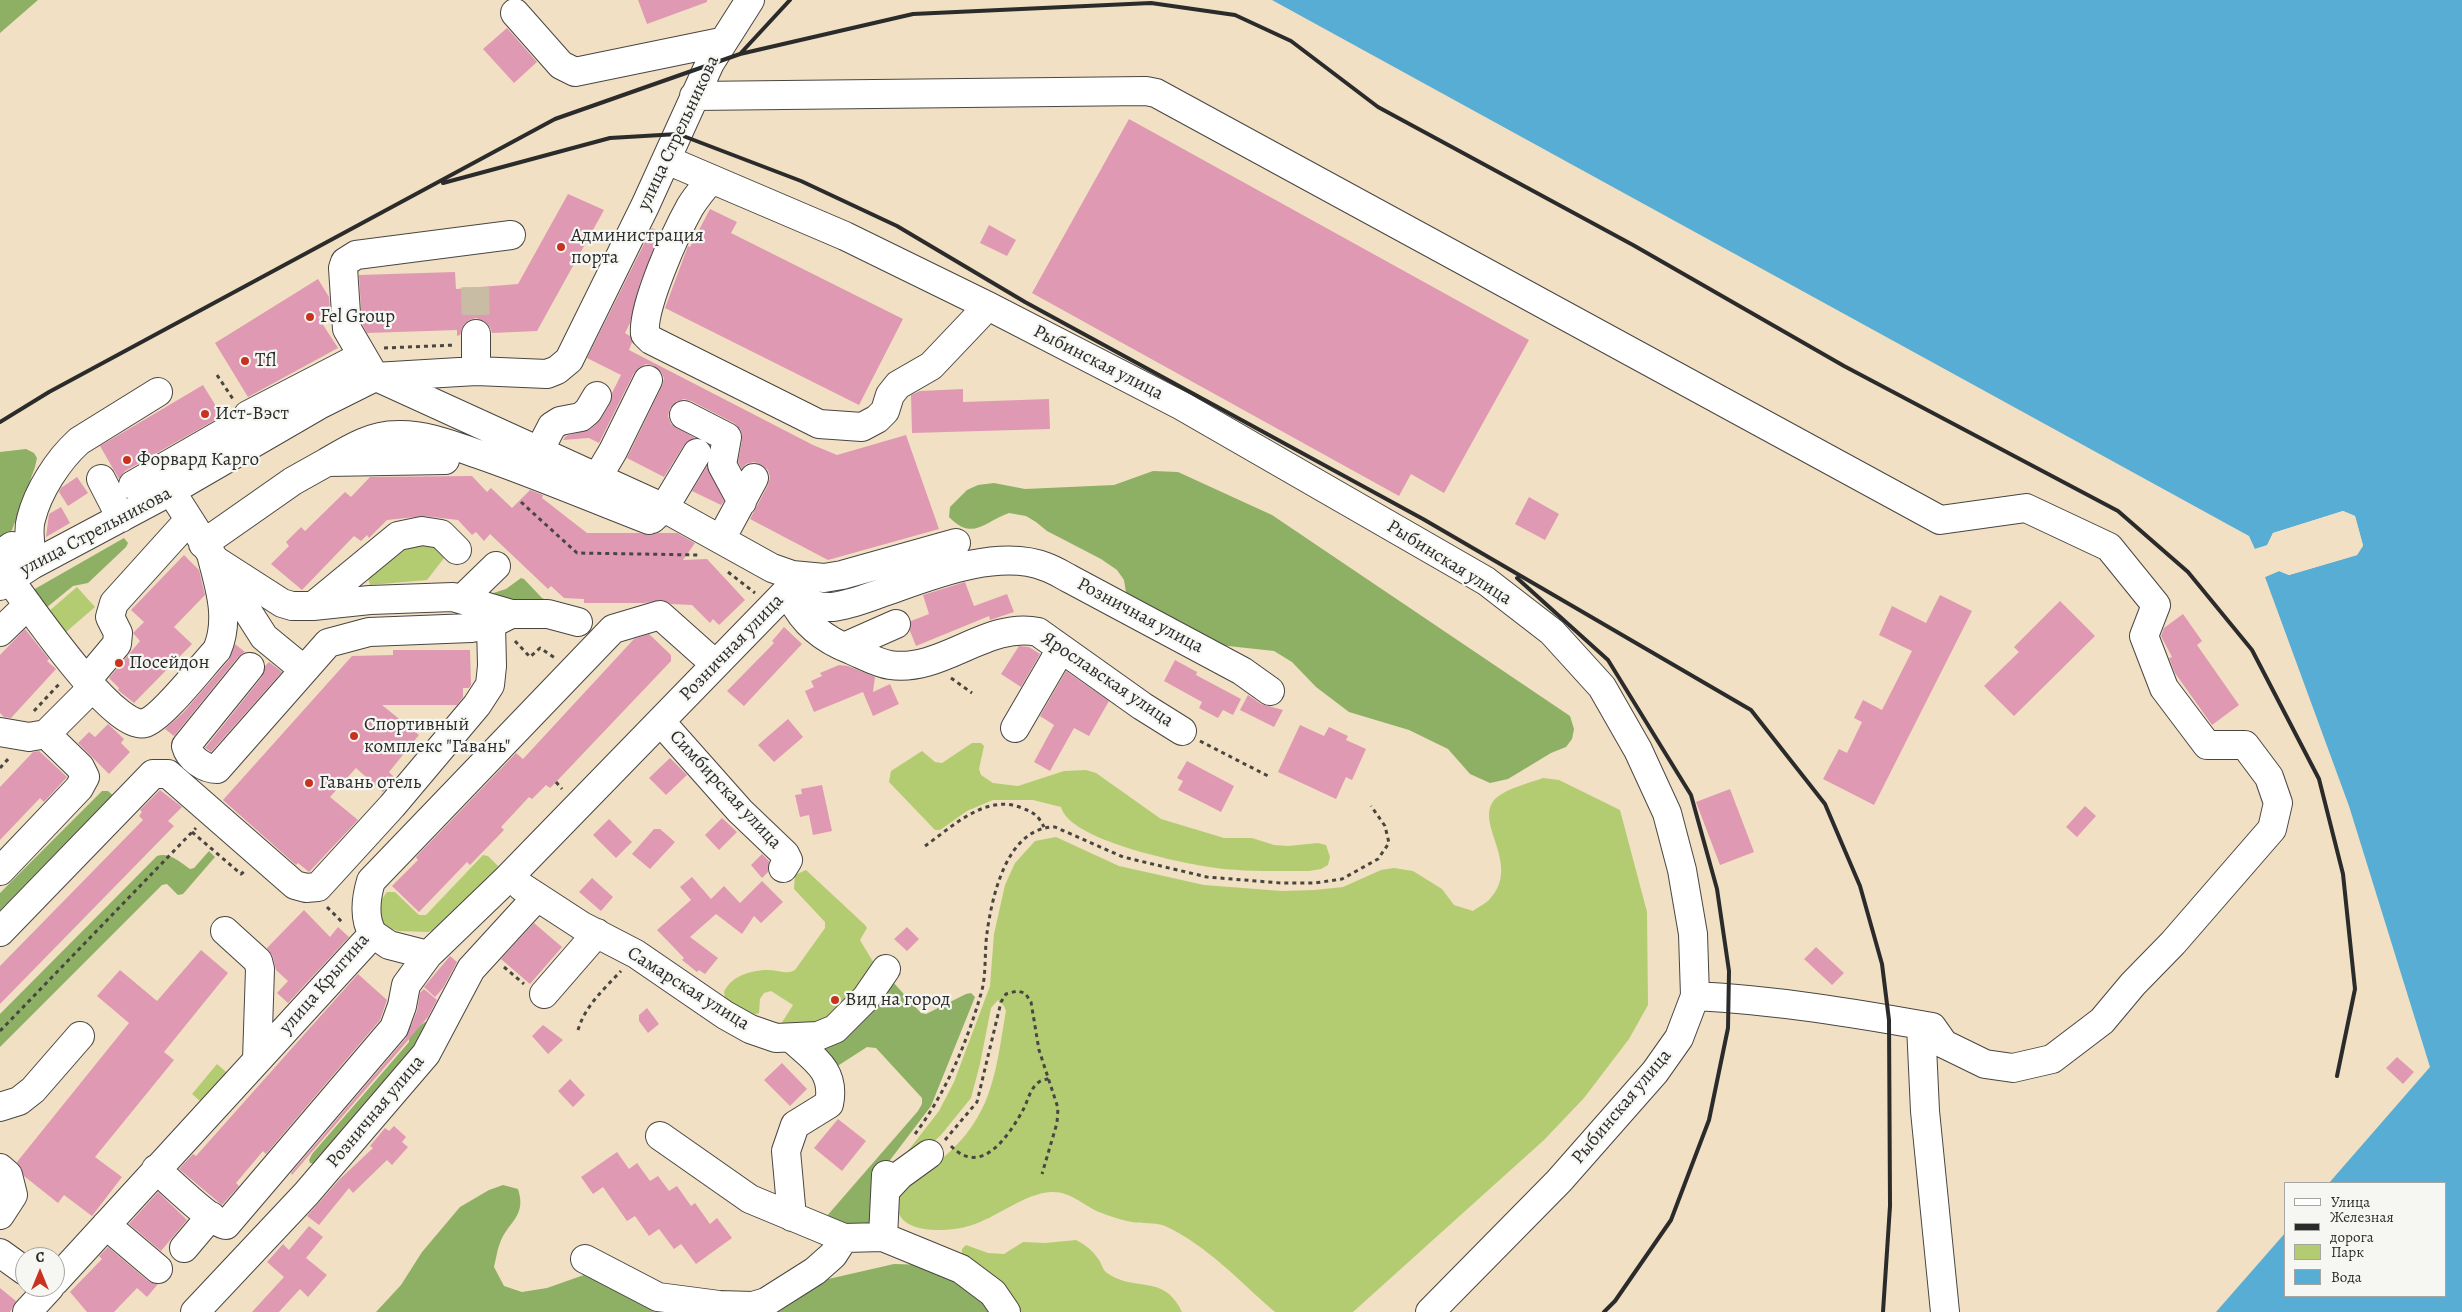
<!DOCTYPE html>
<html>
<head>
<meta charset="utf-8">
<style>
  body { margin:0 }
  #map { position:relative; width:2462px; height:1312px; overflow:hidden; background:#f1e0c3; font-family:Alegreya,serif }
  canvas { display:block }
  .legend { position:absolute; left:2284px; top:1182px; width:162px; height:115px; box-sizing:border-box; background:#f6f6f2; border:1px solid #a5a5a2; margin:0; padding:6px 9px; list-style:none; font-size:15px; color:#2b2b2b }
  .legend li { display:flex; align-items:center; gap:10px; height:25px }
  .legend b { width:25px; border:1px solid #a5a5a2 }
  .north { position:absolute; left:15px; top:1247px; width:50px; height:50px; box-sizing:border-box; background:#f6f6f2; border:1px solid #a5a5a2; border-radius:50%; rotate:0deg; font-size:14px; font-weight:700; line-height:20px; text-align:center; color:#2b2b2b }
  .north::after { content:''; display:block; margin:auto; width:18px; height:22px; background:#c8321e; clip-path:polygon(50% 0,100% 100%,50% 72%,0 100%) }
</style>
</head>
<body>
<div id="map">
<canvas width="2462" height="1312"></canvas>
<ul class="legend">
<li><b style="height:6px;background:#fff"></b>Улица</li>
<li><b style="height:6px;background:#2b2b2b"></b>Железная дорога</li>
<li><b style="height:14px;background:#b3cc72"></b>Парк</li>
<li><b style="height:14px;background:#57add4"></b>Вода</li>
</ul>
<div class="north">С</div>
</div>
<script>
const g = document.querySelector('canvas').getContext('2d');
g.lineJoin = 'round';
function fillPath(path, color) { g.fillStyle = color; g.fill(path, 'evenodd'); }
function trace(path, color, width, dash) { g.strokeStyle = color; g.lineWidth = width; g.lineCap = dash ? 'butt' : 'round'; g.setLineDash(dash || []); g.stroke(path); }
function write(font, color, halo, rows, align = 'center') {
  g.font = font + ' Alegreya,serif'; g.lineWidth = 4.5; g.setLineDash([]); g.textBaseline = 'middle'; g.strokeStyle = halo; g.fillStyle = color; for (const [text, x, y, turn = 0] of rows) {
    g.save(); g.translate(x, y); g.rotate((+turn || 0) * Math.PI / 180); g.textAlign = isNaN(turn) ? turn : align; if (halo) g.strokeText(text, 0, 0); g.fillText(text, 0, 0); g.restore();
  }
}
fillPath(new Path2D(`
  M421,539L448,553L427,580L370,585L366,571L400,544Z
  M77,587L95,607L66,632L48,612Z
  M972,743H981L984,746L979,769L981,775L993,783L1018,786L1064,771L1086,770L1096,773L1161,819L1224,838H1252L1274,845L1288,846L1318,843L1326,845L1330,857L1328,865L1321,869L1309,871C1276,871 1241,872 1209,867C1178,862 1069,840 1061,807L1033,800H993L967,811L940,830H935L889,782L891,771L922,751L935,762L942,763Z
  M1543,778L1559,780L1620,810L1647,912L1648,1005L1629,1039L1584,1098L1544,1140L1353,1312H1275C1241,1283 1207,1245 1165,1226C1155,1222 1142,1224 1132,1222C1121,1220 1109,1216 1099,1212C1083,1205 1070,1191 1051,1192C1024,1194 1000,1215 975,1224C953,1233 890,1237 898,1199C901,1183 924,1174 936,1164C949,1153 965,1138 974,1123C996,1090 999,1049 1006,1011L1004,1006L998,1000L991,1008L980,1064L971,1098L941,1135L927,1148L904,1156L939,1111L954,1082L990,986L994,934L1005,885L1015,863L1035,841L1056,837L1119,866L1204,885L1282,891L1315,890L1343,887L1381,870L1394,868L1413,871L1442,889L1454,905L1473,911C1478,907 1485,904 1489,900C1524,864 1471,822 1496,798C1508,788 1529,783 1543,778Z
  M483,855L488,856L498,866V869L439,928L428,932L398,931L382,926L379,922V903L387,892H395L419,915H426Z
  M806,870L865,925L867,928L860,940L875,965L831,1023L781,1024L793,1005L771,991L764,993L760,999L759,1013L751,1016L725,999L724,992C731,976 751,970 768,970C777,970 786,975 795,970L825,928V922L794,889L795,875Z
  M217,1064L232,1077L207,1107L192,1094Z
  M1076,1240C1086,1245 1093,1251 1099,1260C1102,1265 1103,1270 1107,1273C1136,1293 1164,1273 1182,1312H1019L962,1255V1249L966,1245L988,1253L1004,1254L1023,1242L1045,1243Z`), '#b3cc72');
fillPath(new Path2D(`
  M0,0H38L0,33Z
  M26,449L34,453L37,458L35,467L12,530L0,542V452Z
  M1153,471L1178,472L1272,515L1570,716L1574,729L1572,739L1566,747L1551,753L1508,779L1490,783L1470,774L1448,749L1409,730L1349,712L1316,687L1292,662L1274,651L1219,645L1127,599L1124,580L1117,570L1101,559L1047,531L1036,522L1026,516L1009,513C985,521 973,542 949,517L950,507L967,490L978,485L994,483L1025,489L1114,485Z
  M124,538L128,543L126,547L88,583L73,586L46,608L33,590Z
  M521,578L524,579L542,598L549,601L550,607L484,596L506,589Z
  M102,791H108L116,798L0,923V893Z
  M209,851L215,857L183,894L178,895L167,884L162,885L0,1047V1014L157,856C169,852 180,862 190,869L194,868Z
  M892,981L921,1013L926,1014L966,994L971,993L975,997L931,1106L881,1172L877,1225L845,1229L826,1217L918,1111L922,1104V1098L876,1048L867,1047L836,1067L807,1043Z
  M425,1022H428L419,1050L316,1164L310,1163L309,1160L312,1154L409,1042V1038L401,1030L408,1024L417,1028Z
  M503,1185L518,1189C527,1217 508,1221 500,1243C497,1250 496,1259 494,1267L504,1286L522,1292L547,1288L584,1275L618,1288L708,1312H376L401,1285L422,1252L460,1207L489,1190Z
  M894,1264L928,1265L957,1278L994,1312H767L824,1280Z`), '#8eb064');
fillPath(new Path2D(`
  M1272,0H2462V1312H2216L2286,1232V1296H2446V1183H2329L2430,1067L2349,806L2265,577L2279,571L2289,575L2357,555L2363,545L2355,516L2343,511L2273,533L2267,546L2255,549L2249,536Z`), '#57add4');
fillPath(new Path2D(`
  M2343,511L2355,516L2363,546L2357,555L2289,575L2279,571L2265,577L2264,575L2278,569L2289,573L2356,553L2360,545L2353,518L2343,514L2275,536L2269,548L2256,551L2255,549L2267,545L2273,533Z`), '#f1e0c3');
fillPath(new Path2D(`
  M638,0H707V2L647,24Z
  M507,28L537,62L514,83L483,49Z
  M1129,119L1529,340L1444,493L1411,474L1399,496L1032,293Z
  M568,194L604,210L537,331L492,333L490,327L484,321L476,318L469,320L463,326L460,335L457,336V330L367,333L362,324L359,275L455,272L456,289L518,284Z
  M710,209L737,222L731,233L903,319L859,405L665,308L688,246L690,247Z
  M989,225L1016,240L1007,256L980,243Z
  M652,228L660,232L640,283L630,323L625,333L630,336L632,342L629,350L813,445L837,455L906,435L939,529L828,560L750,519L768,485L770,477L768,470L762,465L754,462L746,464L742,469L738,462L742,440L741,430L734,423L691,401L684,399L676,402L670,408L668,416L671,424L695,438L684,445L664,477L627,458L662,386L664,378L661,372L654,366L646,364L640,367L634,373L599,443L589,438L563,440L566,436L591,429L601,419L610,404L612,393L621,375L587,358Z
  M318,279L329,297L330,309L318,317L338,348L248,397L215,343Z
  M203,385L222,416L125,471L119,479L100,446Z
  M963,389V402L1049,399L1050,429L912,433L911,395L920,391Z
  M707,466L724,501L721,505L692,491Z
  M472,476L487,492L491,488L512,508L530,490L543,495L542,498L587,533H639L651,535L658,533H677L695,543L683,560L707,559L745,600L719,625L713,619L710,623L692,605L671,604L663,600L644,603H584V599L564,598L551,586L548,589L490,534L484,541L476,532L472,535L458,520L424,516L387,520L369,538L367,535L361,541L354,536L302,590L271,564L289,546L286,542L301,527L305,531L345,492L351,497L370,477Z
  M77,477L88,493L68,506L59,492L61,488Z
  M1529,497L1559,514L1545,540L1515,524Z
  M61,507L70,523L46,537L49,514Z
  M184,555L199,570L205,595L174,627L192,644L134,703L118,690L119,688L109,678L140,641L133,633L144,622L131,610Z
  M965,582L974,606L1007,594L1014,612L990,620L989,616L916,646L910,631L911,621L929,614L923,595Z
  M1940,595L1972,611L1874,805L1823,779L1839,749L1847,753L1862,722L1854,718L1863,700L1882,710L1912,651L1879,635L1892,606L1926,623Z
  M2060,601L2095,636L2014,716L1984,686L2019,652L2014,647Z
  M2183,614L2202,641L2197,645L2239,705L2212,725L2175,673L2169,658L2172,657L2161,636L2164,628Z
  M784,627L802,644L744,706L727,691L774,643L772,641Z
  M25,629L49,659L47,661L56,669L11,718L4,717L0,713V655Z
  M649,634L671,655V661L556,782L550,788L546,785L532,799L529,797L501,827L504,830L470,865L467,862L419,912L392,886L418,860L416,857L516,753L523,759L634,639Z
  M235,644L245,652L238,657L174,736L165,729L183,713L229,660Z
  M1019,646L1029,647L1040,654L1021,687L1001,674Z
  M393,650H470L471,685L469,688H463V697L457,705H382L419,735L389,772L395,778L383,792L356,768L330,797L358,820L309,872L298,863L296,865L223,800L352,656L393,655Z
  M1175,660L1197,672L1196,675L1241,699L1233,715L1223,710L1218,718L1199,708L1202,702L1164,681Z
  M269,662L282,672L211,752L207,749L205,748L262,677L265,666Z
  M839,665L848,666L875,677L873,692L890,684L899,704L873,716L863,692L814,712L805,691L814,687L811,681L822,676L820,673Z
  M1066,671L1109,701L1089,736L1074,728L1050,771L1034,762L1054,725L1040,716Z
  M1248,695L1261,704L1283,710L1274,727L1240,710Z
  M788,719L803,737L774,762L758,745Z
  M108,724L124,739L121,743L130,752L109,774L78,743L89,732L95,737Z
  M1300,725L1324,736L1329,727L1348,736L1346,740L1366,749L1352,780L1346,777L1336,799L1278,772Z
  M39,751L67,777L44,802L40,798L0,840V787L33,752Z
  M670,758L687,775L666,795L649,778Z
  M1187,761L1234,786L1221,812L1178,790L1183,781L1177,778Z
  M822,785L832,831L813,835L809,815L800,817L795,795L802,794L801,789Z
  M1730,789L1754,852L1720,865L1696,802Z
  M160,790L182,807L168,821L174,826L0,1004V966L143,820L139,816L142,812L140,810Z
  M2085,806L2096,816L2077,837L2066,827Z
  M722,818L737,832L719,850L705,835Z
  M609,819L632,842L616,858L593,835Z
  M654,829H660L675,842L650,869L632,854Z
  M762,854L769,861L768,872L762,878L751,865Z
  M692,877L711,899L724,886L740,903L762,881L783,902L761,923L754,916L742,934L716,914L690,937L718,958L705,974L699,970L697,972L682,960L684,958L657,930L691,900L680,887Z
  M592,878L613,897L601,911L579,892Z
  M304,910L330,937L338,927L349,937L288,1003L277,993L288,981L276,970L273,957L267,948Z
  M534,923L562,947L530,984L501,959Z
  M907,927L919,939L907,951L894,939Z
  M1816,947L1844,973L1832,985L1804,959Z
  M201,950L228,973L164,1052L174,1060L95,1157L122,1177L92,1216L64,1195L58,1203L24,1176L17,1162L129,1023L97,996L120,970L157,1001Z
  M450,956L457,962L443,988L435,997L424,987Z
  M358,974L387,1000L380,1020L266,1154L263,1151L236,1183L239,1186L222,1205L179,1169L193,1154L196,1156Z
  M424,989L437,1000L428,1017L292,1175L291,1173L406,1038L417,1011L420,993Z
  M647,1008L659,1024L648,1033L639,1021V1015Z
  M543,1025L563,1040L548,1054L532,1036Z
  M2397,1057L2414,1072L2403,1084L2386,1068Z
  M782,1063L807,1089L790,1106L764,1080Z
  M570,1079L585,1095L573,1107L558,1091Z
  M838,1119L866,1141L842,1171L814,1148Z
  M394,1126L406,1137L402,1142L408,1147L392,1165L387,1160L353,1193L349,1188L319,1225L307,1216L340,1179L373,1148L370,1146L385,1128L389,1131Z
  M617,1152L629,1169L637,1163L650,1181L658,1176L669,1191L677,1186L691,1206L695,1203L710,1224L717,1218L732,1238L696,1264L681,1244L674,1249L659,1229L649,1236L635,1216L627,1221L603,1187L593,1194L581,1177Z
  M158,1192L187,1220L161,1251L129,1224Z
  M309,1226L323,1237L306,1258L327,1275L308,1297L300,1289L279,1312H252L284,1277L267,1262L283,1244L289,1250Z
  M108,1247L148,1281L158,1284L147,1297L137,1288L114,1312H87L70,1292L102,1259L99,1256Z
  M0,1288L16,1301L10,1312H0Z`), '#e099b2');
trace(new Path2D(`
  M475,287L476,334`), '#c9bca5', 28, [28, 14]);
const minor = new Path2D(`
  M515,13L561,65L575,72L721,42
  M694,96L1146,91L1156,93L1940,520L2026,508L2109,547L2156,605L2144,636L2164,688L2207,745H2245L2269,777L2278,803L2272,829L2173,943L2133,984L2102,1021L2052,1059L2013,1068L1985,1064L1944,1044L1932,1027C1854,1013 1775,1000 1695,996
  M667,160L845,236L988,306L1182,406L1486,581L1552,632L1602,687L1638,750L1667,813L1682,870L1693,934L1695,996L1679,1038L1655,1072L1559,1181L1430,1312
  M711,179C704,188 696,197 690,207C676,232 642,307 645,334L651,340L819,424L862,427L877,419L885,411L890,395L898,385L931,366L988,306
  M476,371V334
  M375,377L347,329L343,268L345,262L356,255L511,235
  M381,379L664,508L772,568L792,575
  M684,415L727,437L722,465L742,502
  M258,440L246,420L248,415L362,356
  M539,451L552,426L560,421L581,417L588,411L597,396
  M327,462C349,449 371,435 397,435C425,434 452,445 478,454C536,474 592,498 649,520
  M597,478L613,451L648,380
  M101,479L121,518
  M133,485L246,420
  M171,491L264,637L303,669
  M652,519L664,508L697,453
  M721,539L754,478
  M956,543L842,575L824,578L792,575V599C805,603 818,608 832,607C851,605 869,597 887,591C932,575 999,548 1046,567C1055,570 1062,575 1070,579L1242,671L1270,691
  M203,544L293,481L327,462L445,460
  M0,554L12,546L32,550
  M212,558L282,603L292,606H313L398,536L422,531L441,534L457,550
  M32,565C32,551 27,532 31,519C38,491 58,460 79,441L158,392
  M9,579C28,604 115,733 145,723C162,718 202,666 217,650C230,620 220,588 212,558
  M0,586L32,565L171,491L321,404L375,377L476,371L547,374L557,370L569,360L645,206L710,63L750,0
  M462,599L496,566
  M792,599C804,624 825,640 851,650C863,655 877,663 890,665C942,673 987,621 1038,632L1142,706L1182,731
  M313,606L370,600L453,597L511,614H548L578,622
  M0,632L28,605
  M844,647L896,624
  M250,667L186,746C189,758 204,769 217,769L328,643L369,632L471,628L491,624L511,614
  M86,681L117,644L118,633L110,617L114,603L188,521
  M661,722L740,811L785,854L788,860L783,868
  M1015,728L1061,649
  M0,732L29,737L46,734L92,688
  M0,871L79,788L85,777L80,767L46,734
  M522,887L582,926L636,954L725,1015L750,1029L776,1038L818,1036L835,1029L866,998L886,969
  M225,931L258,961L260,969L257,1060
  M0,932L153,774H168L295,885L306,888L318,887L392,806L477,705L490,685L492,666L491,624
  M373,934L389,945L428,955L508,878L791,587
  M544,994L597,933
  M1921,1025L1925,1111L1945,1312
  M791,1038C813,1058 836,1070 829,1104L795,1125L786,1151L792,1217
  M0,1107L19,1101L33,1090L80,1036
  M660,1136L750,1199L844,1238L883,1237L961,1269L993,1293L1006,1312
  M0,1168L8,1175L13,1195L0,1215
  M156,1169C167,1179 215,1225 226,1225L394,1028L402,1006L406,985L428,955
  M887,1189L900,1175L929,1154
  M106,1225L158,1269
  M883,1237L886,1175
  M184,1248L211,1216
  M0,1253L25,1271
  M585,1259L658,1297L719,1305L753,1306L766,1302L815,1271L833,1255L844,1238
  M55,1281L373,934C363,918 366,898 371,881L613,629L660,615L706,656
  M27,1312L50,1287
  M195,1312L306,1194L426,1054L471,969L536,898`);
trace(minor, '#494642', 30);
trace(new Path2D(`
  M384,348L455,345
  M217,375L233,399
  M521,502L577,553L700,555
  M728,572L755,593
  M515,641L530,657L540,648L555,658
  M951,678L972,693
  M34,711L61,682
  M1200,741L1268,776
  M0,768L10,757
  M556,782L562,789
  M192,832L241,874L246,870
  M925,846C952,827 986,793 1022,808C1034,813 1038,815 1044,827
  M327,907L344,924
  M504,967L524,984
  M578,1030C585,1006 604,989 621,971
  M0,1031L196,828
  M915,1134C945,1094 966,1045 980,997C987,977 984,954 987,933C992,896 1007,827 1055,827L1123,857L1207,877L1281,883H1315L1342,879L1378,859L1389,843L1385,826L1371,806
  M945,1140L977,1102L1001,1002L1006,994L1017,991L1025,993L1031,1002L1039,1050L1058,1108L1057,1123L1042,1174
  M951,1146C982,1178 1009,1135 1023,1110C1028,1101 1030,1088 1039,1082C1041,1080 1046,1080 1050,1078`), '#494642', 3, [4, 4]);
trace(minor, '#fff', 28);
trace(new Path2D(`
  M740,54L790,0
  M443,183L610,138L678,134L801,181L897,226L1025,302L1423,519L1751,710L1825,804L1860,886L1882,964L1889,1020L1890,1206L1883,1312
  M0,422L49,392L555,119L740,54L913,14L1151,3L1235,15L1291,41L1378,107L1633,245L1844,366L2118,511L2188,572L2252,650L2319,779L2343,874L2355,989L2337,1076
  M1517,578L1608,660L1691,795L1717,889L1729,971L1728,1028L1709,1120L1671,1220L1615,1301L1604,1312`), '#2b2b2b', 4);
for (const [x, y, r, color] of [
  [561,247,5,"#c8321e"],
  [310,317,5,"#c8321e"],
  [245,361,5,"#c8321e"],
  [205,414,5,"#c8321e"],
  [127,460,5,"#c8321e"],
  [119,663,5,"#c8321e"],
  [354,736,5,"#c8321e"],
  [309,783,5,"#c8321e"],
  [835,1000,5,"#c8321e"]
]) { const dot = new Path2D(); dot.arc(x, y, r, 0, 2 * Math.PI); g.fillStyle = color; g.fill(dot); trace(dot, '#f6f6f2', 2); }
write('19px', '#2b2b2b', '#f6f6f2', [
  ["улица Стрельникова",679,133,-65],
  ["Рыбинская улица",1098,363,27],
  ["улица Стрельникова",96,532,-28],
  ["Рыбинская улица",1449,563,32],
  ["Розничная улица",1140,616,28],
  ["Розничная улица",732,648,-46],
  ["Ярославская улица",1107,680,34],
  ["Симбирская улица",725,790,47],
  ["улица Крыгина",325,984,-49],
  ["Самарская улица",688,989,32],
  ["Рыбинская улица",1622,1107,-50],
  ["Розничная улица",376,1112,-50]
]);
write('19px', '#2b2b2b', '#f6f6f2', [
  ["Администрация",571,236],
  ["порта",571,258],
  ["Fel Group",320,317],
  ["Tfl",255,361],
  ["Ист-Вэст",215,414],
  ["Форвард Карго",137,460],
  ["Посейдон",129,663],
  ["Спортивный",364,725],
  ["комплекс \"Гавань\"",364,747],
  ["Гавань отель",319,783],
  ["Вид на город",845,1000]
], 'left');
</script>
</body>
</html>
